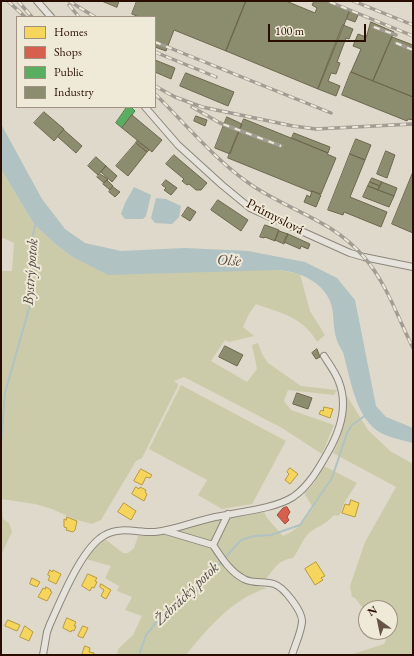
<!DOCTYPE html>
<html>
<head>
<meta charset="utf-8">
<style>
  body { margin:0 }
  #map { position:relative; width:414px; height:656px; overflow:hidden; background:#ded9ca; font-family:"EB Garamond",serif }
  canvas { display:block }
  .frame { position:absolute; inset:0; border:2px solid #290d00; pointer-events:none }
  .legend { position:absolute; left:16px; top:16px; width:140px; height:92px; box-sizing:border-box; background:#efe9d7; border:1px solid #a09181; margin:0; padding:5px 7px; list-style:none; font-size:12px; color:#290d00 }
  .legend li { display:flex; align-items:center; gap:8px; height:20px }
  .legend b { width:20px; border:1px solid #a09181 }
  .north { position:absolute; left:358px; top:600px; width:40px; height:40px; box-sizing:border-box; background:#efe9d7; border:1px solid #a09181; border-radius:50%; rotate:327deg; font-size:11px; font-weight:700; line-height:16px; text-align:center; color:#290d00 }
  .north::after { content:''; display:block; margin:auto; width:14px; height:18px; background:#685447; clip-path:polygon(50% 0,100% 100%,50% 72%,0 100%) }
  .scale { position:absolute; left:268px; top:24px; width:98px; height:18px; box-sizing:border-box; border:2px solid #290d00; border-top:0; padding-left:5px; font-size:12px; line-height:14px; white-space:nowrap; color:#290d00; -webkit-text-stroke:3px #efe9d7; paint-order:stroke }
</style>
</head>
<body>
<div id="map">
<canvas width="414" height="656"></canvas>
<div class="frame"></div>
<ul class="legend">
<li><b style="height:11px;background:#f6d55c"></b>Homes</li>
<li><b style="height:11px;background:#d6604d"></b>Shops</li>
<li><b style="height:11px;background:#5aae61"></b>Public</li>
<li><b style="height:11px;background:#8c8c6e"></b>Industry</li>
</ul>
<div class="north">N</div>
<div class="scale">100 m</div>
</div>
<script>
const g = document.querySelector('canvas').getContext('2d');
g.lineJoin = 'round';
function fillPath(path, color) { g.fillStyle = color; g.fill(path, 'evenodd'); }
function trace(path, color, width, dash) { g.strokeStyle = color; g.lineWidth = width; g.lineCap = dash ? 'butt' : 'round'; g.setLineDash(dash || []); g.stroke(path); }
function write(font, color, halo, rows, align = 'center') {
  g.font = font + ' "EB Garamond",serif'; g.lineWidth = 4; g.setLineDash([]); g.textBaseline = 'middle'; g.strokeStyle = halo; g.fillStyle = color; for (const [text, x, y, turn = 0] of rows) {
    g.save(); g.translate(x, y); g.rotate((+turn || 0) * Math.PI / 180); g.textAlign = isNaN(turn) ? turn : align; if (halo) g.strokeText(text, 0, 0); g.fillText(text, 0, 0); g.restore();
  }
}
fillPath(new Path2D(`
  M1,169L34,224L54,243L71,256L279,270L300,274L310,311L325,335L317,342C303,317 281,313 256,304L249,314L243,327L254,336L229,342L225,340L211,361L247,382L257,369L252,345L258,343L262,354L268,363L301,386L337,390L334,395L288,390L284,401L291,410L334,425L322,454L282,428L184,377L174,381L178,384V386L142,458L136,461L101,520L92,524L74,519L52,509L35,504L1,499L3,519L9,523L12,532L1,555V271H12L14,243L1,237Z
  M181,385L286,441L252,504L222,509L198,495L207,480L149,449Z
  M347,396L368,430L390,451L413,464V655H350L384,644L386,640L381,632H390V608H366V612L355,598L352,597L350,586L365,542L396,487L333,453C343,432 345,419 347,396Z
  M324,466L357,483L344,503L341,513L338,516L334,515C326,525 317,526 309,533C302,540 299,550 293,558C278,560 275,568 266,579C247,582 237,571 225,557L222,563L238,580L250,585L267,588C232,599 209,627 186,655H117L118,649L133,635L142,616L125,610L132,597L117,591L119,586L105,578L111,566L86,559L98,544L105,539L123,553H128L134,548L138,536L158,535L242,514L264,512L267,518L283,536C297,531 305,520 313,508L304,493L314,483Z`), '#cccba9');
fillPath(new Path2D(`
  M1,124L42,199L65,229L85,243L121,251L185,248L248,251L305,262L337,278L355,300L376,406L386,417L413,428V443C403,440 390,438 381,433C356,420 350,377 343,352C334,339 334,328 333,313C331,294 318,282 301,275C294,272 286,271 279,270L108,275L71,256L54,243L34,224L1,169Z
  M134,187L151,195L146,216L143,219H125L121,214L125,203Z
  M156,198L166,199L181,206L179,217L172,224L155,223L151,218Z`), '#b0c2c2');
const homes = new Path2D(`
  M324,407L333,409L330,418L319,414L321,410L323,411Z
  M290,468L298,474L290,484L285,480L289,474L287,472Z
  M141,469L152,475L150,478L146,477L142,485L134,481Z
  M136,487L139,489L140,487L146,490L145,492L147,494L144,501L132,494Z
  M351,500L359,503L355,517L342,513L345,504L349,505Z
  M124,503L136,511L131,520L118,512Z
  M67,517L77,521L75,530L73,532L66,530L67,528L64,527V519L66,520Z
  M316,562L325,576L321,578L323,580L315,585L305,569Z
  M50,570L52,572L53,570L61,574L56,584L48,580L50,576L48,575Z
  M88,574L97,578L95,581L97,582L94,588L92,587L90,591L82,586Z
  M32,578L40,582L37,587L30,584Z
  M101,584L111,590L106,599L101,596L104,590L100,587Z
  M46,587L51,590L50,591L52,592L47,601L38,597L43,588L45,589Z
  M67,618L76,622L74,626H76L74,631L72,630L71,632L63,628Z
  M8,620L20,625L17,631L5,626Z
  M25,626L33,632L29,641L20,637Z
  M83,626L88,628L83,638L78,636Z
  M85,646L90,648L89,652L94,653V655H82Z`);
fillPath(homes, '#f6d55c');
trace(homes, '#b89940', 1);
const shops = new Path2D(`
  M287,507L290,512L287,517L289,520L285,524L277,515L283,508Z`);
fillPath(shops, '#d6604d');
trace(shops, '#a24736', 1);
const public = new Path2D(`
  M127,107H132V108L135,111L122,128L116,123Z`);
fillPath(public, '#5aae61');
trace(public, '#4b7e44', 1);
const industry = new Path2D(`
  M102,1H119L117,7Z
  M137,1H246L226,51L174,30L166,51L155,47V17H139L132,14Z
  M246,1H286L315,13L317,8L312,5L314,1H330L350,10L318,89L226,51Z
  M350,10L359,13L355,22L347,19Z
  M371,22L394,32L373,81L351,72L361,49L353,46L358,34L366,37Z
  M343,25L353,29L349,39L346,38L337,62L340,63L336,74L331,73L328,81L340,86L336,96L318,89Z
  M392,37L413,45V97L373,81Z
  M155,60L175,68L171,79L155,72Z
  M351,72L413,97V120L408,119L407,121L342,95Z
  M186,73L234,92L228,106L180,86Z
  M44,112L64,129L54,141L34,123Z
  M132,115L162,140L152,152L122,128Z
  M196,116L207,120L205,126L194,121Z
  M227,117L242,124L230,154L215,148Z
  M244,119L328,153L327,154L336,158L321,194L312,191V192L228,158Z
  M64,130L82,146L76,153L58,137Z
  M294,133L330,147L328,153L292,138Z
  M356,139L371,145L365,160L350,154Z
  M137,141L149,150L147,152L136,143Z
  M136,143L147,152L128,176L116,166Z
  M386,151L395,155L387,178L377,174Z
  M350,154L365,160L350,197L387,212L381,227L344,212L343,215L328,210Z
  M174,155L207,183L201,190H196L189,184L187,185L182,181L184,179L166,164Z
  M96,157L106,166L98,175L88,166Z
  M106,166L117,176L112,182L101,172Z
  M413,172V233L392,224Z
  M100,174L108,179L104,183L97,177Z
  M372,178L382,182L380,186L370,182Z
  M107,180L113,186L110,190L103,184Z
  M166,180L177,188L171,195L164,190L166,188L162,185Z
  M370,182L380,186L378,190L368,186Z
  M382,182L397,188L394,196L378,190Z
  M368,186L394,196L389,207L363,197Z
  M113,187L120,192L115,197L109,192Z
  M312,191L321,195L316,207L304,202L307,195L310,197Z
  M218,200L248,220L241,231L211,210Z
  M188,207L196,212L190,221L182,216Z
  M265,225L279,230L275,241L265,237L264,238L260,237Z
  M279,231L288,234L284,244L275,240Z
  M288,234L310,244L308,249L301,246L300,249L284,242Z
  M225,346L243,355L237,366L219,357Z
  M317,349L320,357L316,359L312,353Z
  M297,393L312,398L308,409L293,404Z`);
fillPath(industry, '#8c8c6e');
trace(industry, '#6e664d', 1);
trace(new Path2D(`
  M1,445L5,393L30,305L33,234L36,223
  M139,655L146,635L164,613L196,590L241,540L254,536L271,535L300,525L332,478L347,433L352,425L366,415`), '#b0c2c2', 2);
const minor = new Path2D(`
  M37,1L51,17
  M145,107L178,145L222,185L250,208L350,253L364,257L413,267
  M228,514L213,545C221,557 230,572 244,579C253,584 264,581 274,584C284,587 303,612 302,622C301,633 295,645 292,655
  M166,531L213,545
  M43,655L47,632L50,624C61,600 82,547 105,535C121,526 138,533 155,532C175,530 193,522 211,518C236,512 272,510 293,497C309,486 319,468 328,452C340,431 348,405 339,382C336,373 329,364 324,356`);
trace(minor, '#8d867c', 8);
trace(minor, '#e6e3dc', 6);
const rail = new Path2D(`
  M8,1L25,17
  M18,1L32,17
  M69,1L95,17
  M353,1L413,25
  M330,2L413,36
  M69,5L79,17
  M374,27L396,35
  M155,42L331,113
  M396,43L413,50
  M155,52L216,77
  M155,86L175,97L202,107L293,126L316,129L413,124
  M155,94C185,123 216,161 250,184C289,211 331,219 364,257C387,284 397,316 413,348
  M192,107L220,123L281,146`);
trace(rail, '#a19c94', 3.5);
trace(rail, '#efe9d7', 2, [6]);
write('14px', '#290d00', '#efe9d7', [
  ["Průmyslová",275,217,27]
]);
write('italic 15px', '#524943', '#efe9d7', [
  ["Olše",229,261,4],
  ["Bystrý potok",31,272,-86],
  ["Žebrácký potok",187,594,-44]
]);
</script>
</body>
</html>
